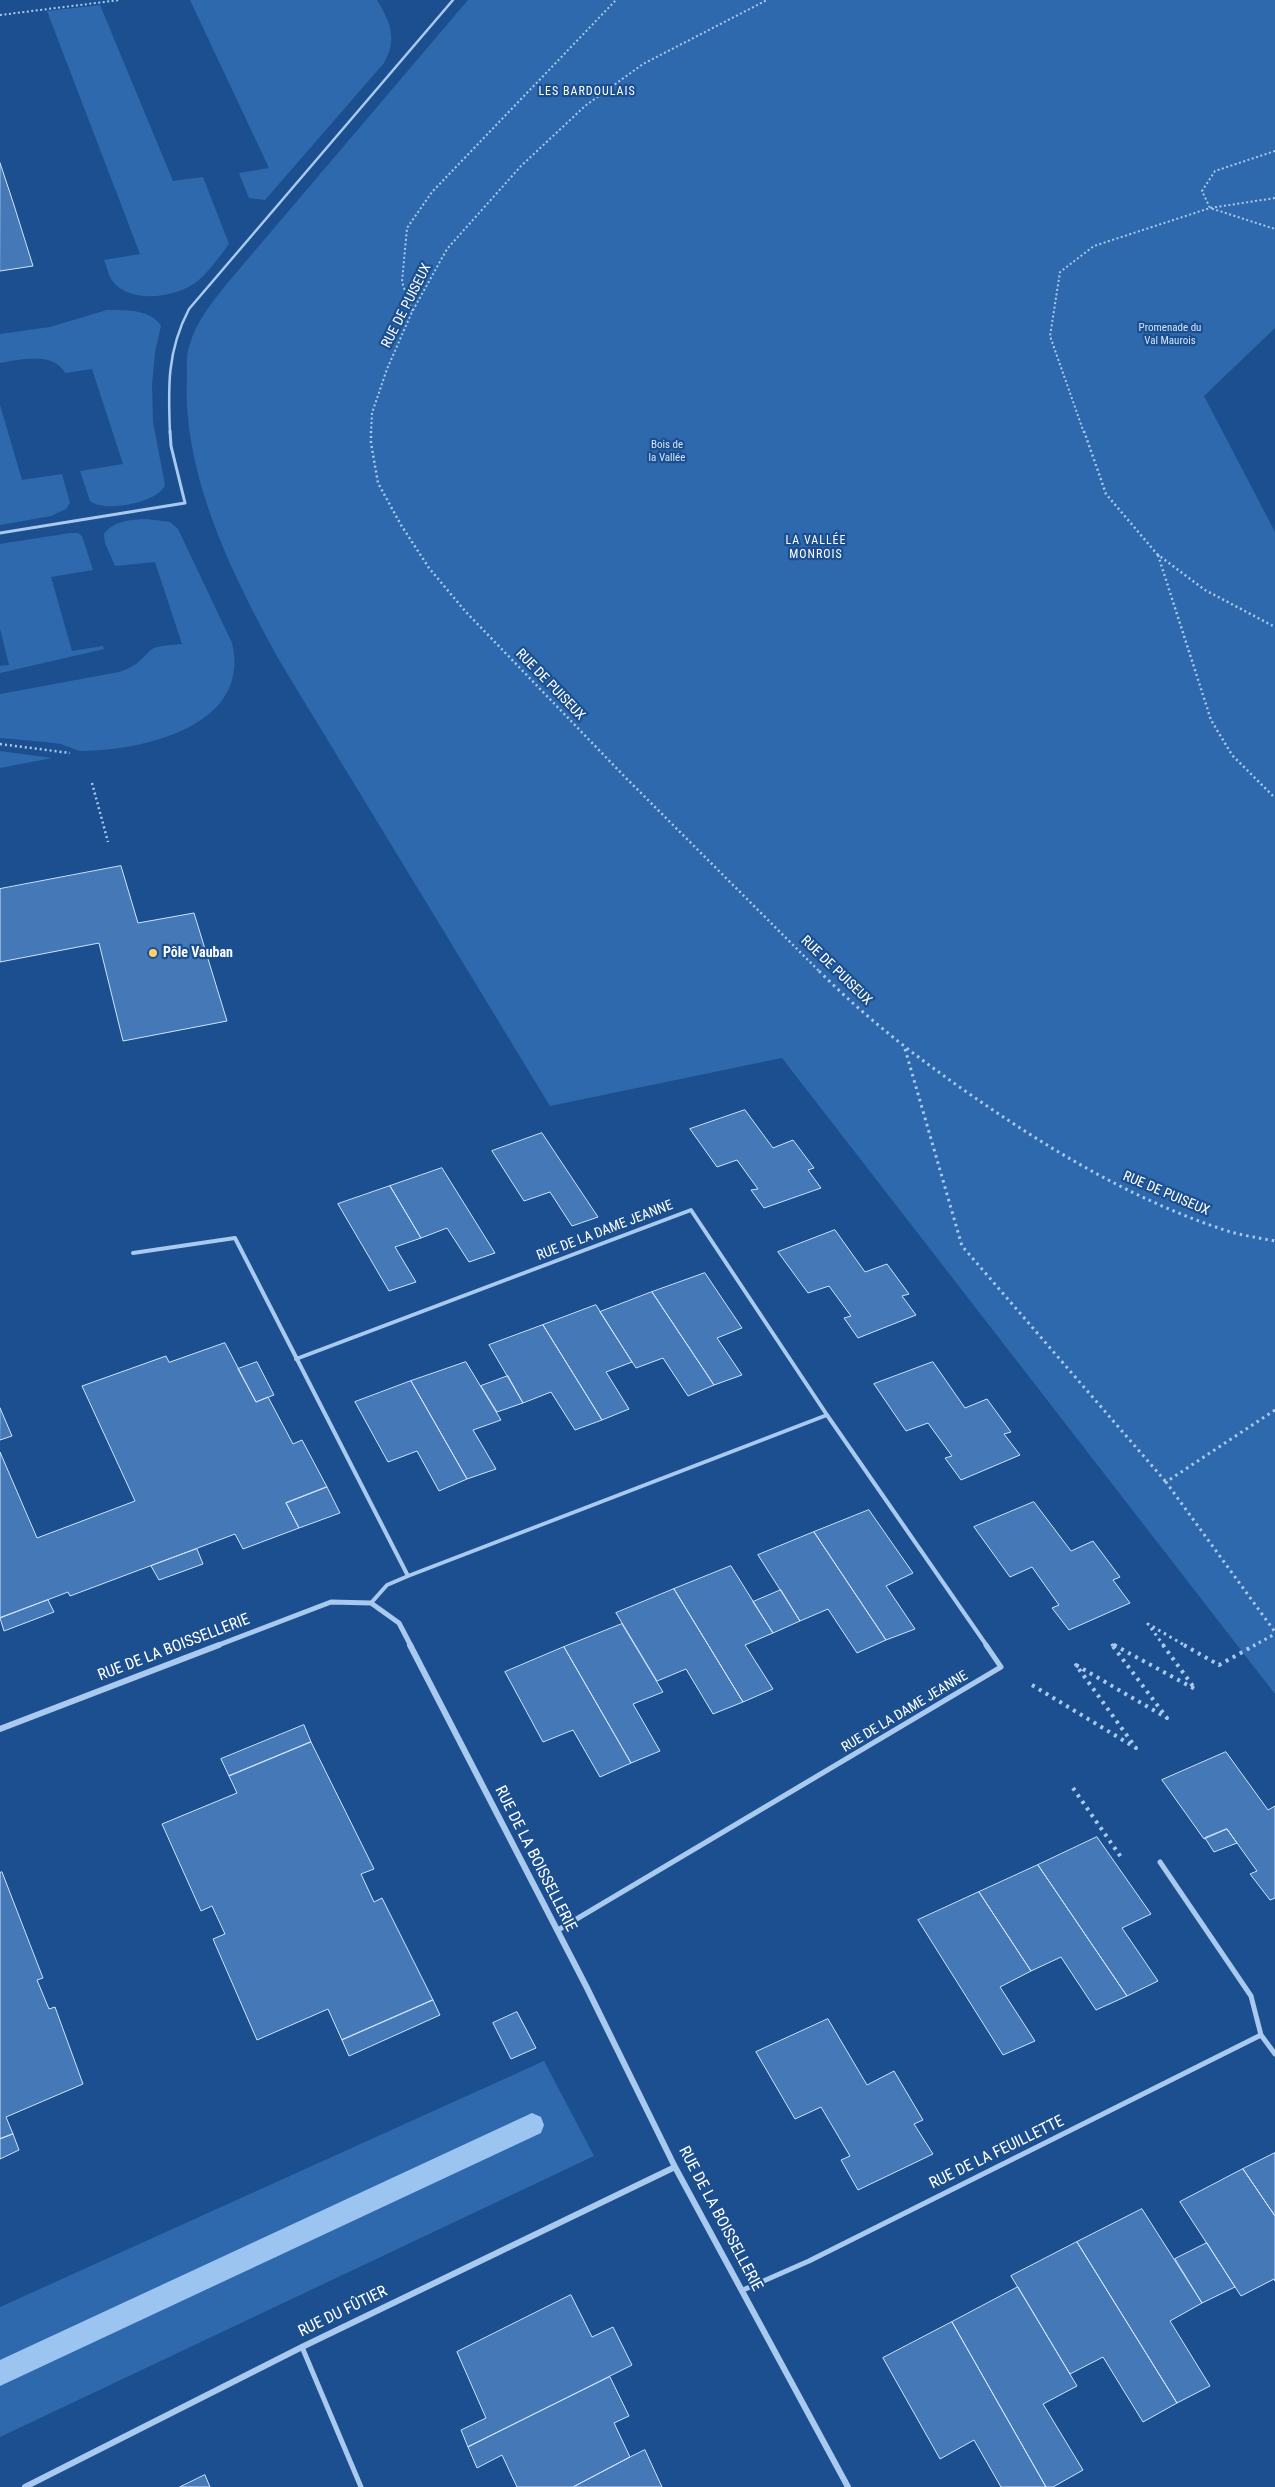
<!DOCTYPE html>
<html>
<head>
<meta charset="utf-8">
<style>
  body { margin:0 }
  canvas { display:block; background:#1b4f8f }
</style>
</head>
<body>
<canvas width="1275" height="2487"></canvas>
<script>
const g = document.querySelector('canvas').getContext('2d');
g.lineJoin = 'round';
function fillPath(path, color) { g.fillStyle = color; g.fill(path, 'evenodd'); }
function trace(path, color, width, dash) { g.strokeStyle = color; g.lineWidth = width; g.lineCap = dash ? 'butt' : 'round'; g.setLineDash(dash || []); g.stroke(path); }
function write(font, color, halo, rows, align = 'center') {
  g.font = font + ' "Roboto Condensed",sans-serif'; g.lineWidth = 4.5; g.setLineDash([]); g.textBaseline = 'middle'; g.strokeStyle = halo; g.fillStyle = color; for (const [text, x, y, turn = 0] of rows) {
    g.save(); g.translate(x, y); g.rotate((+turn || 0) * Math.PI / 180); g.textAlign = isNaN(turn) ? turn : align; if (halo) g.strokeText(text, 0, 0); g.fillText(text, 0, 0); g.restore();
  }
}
fillPath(new Path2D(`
  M190,0H377C390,22 398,39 384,63L265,200L249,198L239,173L269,168Z
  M468,0H1275V328L1204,396L1275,532V1694L782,1058L550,1106L282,665C235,580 182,477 187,377C187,368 186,356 189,347C196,321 213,301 230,280Z
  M100,5L173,181L203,177L229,244C220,256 210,270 199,280C179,297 134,304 115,284C108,277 108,269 104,260L140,254L47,11Z
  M107,310C124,310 151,309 161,326L155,352L152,385L153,422L165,485C158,503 104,513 90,501L80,471L123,464L92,369L65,373C53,351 20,360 0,363V334L50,327Z
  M0,405L22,480L62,474L70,503L66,509L51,516L0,525Z
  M147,519L170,522L178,529L232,643C252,726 144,750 82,751C76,751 68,746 61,744C41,741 20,740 0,738V694L119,672C137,666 138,662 151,650C157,645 174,645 182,644L155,562L115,566L105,543L104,534C114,520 131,520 147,519Z
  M70,533H78L82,536L93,570L51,577L72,651L103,646L104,649L0,673V666L9,665L0,629V544Z
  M0,751L52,758L0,768Z
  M544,2061L594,2156L0,2437V2307Z`), '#2e69ad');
fillPath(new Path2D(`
  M532,2113L541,2117L544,2125L541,2133L0,2386V2360Z`), '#9cc4f0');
const building = new Path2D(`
  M0,163L13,202L33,266L0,271Z
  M121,866L138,923L194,913L227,1021L123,1041L99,943L0,962V889Z
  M745,1110L773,1148L793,1140L814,1168L808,1170L821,1188L764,1208L751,1190L758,1189L737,1160L717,1167L690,1129Z
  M542,1133L598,1217L572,1226L550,1192L524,1201L492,1151Z
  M442,1168L495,1253L469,1262L447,1228L421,1238L390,1186Z
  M390,1186L421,1238L395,1247L416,1282L389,1291L338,1204Z
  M835,1230L865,1272L887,1264L909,1294L902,1296L916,1315L858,1338L844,1318L851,1316L829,1286L808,1293L778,1252Z
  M705,1273L742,1328L717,1338L742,1375L714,1385L652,1292Z
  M652,1292L714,1385L688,1396L663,1358L636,1368L600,1312Z
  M596,1305L632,1362L606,1372L629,1409L602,1420L543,1325Z
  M543,1325L602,1420L575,1430L551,1392L523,1403L489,1345Z
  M225,1343L256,1402L268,1397L293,1444L302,1440L327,1487L286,1503L299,1528L243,1549L235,1534L70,1596L68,1592L0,1618V1452L37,1538L135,1501L82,1386L166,1356L169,1362Z
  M257,1362L274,1395L256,1402L238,1369Z
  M466,1362L501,1420L473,1430L496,1469L467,1479L411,1381Z
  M933,1362L965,1408L987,1399L1011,1432L1004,1434L1020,1455L961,1480L945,1458L952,1456L928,1423L906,1431L874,1384Z
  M508,1376L523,1403L497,1412L481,1386Z
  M411,1381L467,1479L439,1491L417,1451L388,1462L355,1402Z
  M0,1408L12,1436L0,1440Z
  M327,1487L340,1513L299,1528L286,1503Z
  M1034,1502L1071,1551L1093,1541L1120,1577L1113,1580L1130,1603L1069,1630L1052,1608L1059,1605L1032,1567L1010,1577L974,1527Z
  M869,1510L913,1573L886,1586L915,1629L886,1640L814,1532Z
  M814,1532L886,1640L857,1653L828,1609L800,1621L758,1555Z
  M197,1549L203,1564L159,1580L151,1566Z
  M731,1566L773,1633L745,1645L773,1689L743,1702L674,1589Z
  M674,1589L743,1702L713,1714L686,1669L657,1681L616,1613Z
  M781,1590L800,1621L773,1633L753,1602Z
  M48,1600L54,1612L4,1631L0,1618Z
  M622,1624L663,1692L633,1704L660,1751L631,1763L564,1647Z
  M564,1647L631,1763L600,1777L573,1730L543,1742L505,1672Z
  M304,1725L311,1742L229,1776L221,1759Z
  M311,1742L374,1869L361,1874L374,1902L382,1898L433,2000L342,2040L328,2009L257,2040L213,1939L225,1934L212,1906L201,1911L162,1824L237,1793L229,1776Z
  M1226,1752L1268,1810L1275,1806V1898L1270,1900L1250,1874L1257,1871L1227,1829L1204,1839L1162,1780Z
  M1227,1829L1237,1843L1214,1852L1205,1838Z
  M1097,1837L1151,1914L1122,1928L1158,1981L1127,1996L1038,1865Z
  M1038,1865L1127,1996L1096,2010L1061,1957L1031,1971L979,1892Z
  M2,1872L43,1978L37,1980L49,2009L55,2007L83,2084L6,2117L13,2134L0,2139V1873Z
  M979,1892L1031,1971L1000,1987L1035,2041L1003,2055L918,1920Z
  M433,2000L440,2015L349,2056L342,2040Z
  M517,2012L536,2048L511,2059L493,2023Z
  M828,2019L867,2085L894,2071L923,2120L914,2124L933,2154L858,2190L841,2160L850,2156L821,2107L795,2119L756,2052Z
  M13,2134L19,2150L0,2159V2139Z
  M1275,2153V2216L1243,2169Z
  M1243,2169L1275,2216V2281L1274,2279L1241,2296L1180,2202Z
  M1142,2209L1202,2303L1170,2321L1210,2386L1177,2403L1077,2242Z
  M1077,2242L1177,2403L1143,2422L1103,2357L1070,2374L1011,2276Z
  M1207,2243L1235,2287L1202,2303L1175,2259Z
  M1018,2287L1077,2386L1043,2404L1083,2470L1053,2487H1046L952,2322Z
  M571,2295L592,2337L613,2327L632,2365L468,2447L461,2430L486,2418L457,2352Z
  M952,2322L1046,2487H1001L974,2440L940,2459L883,2358Z
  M610,2377L629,2416L614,2423L630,2457L573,2487H517L502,2455L477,2468L468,2447Z
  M645,2450L662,2487H573L630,2457Z
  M205,2475L210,2487H180Z`);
fillPath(building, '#4478b7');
trace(building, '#cfe3fa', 1);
trace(new Path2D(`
  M0,15L120,0
  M1275,151L1215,171L1202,191L1210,208L1275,229
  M412,311L402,282L407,228L432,192L616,0
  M371,433L372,413L387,369L412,312L447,249L521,166L585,106L643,64L767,0
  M1084,433L1050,336L1060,272L1094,246L1210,208L1275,198`), '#a9c9ee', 2, [2, 2.5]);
trace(new Path2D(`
  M371,431V443L378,483L401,525L429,568L465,611L624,776L820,972
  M1084,431L1106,494L1157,554L1205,590L1275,627
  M1158,555L1211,720L1232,755L1275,798
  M0,744L70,753
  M92,783L108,842`), '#a9c9ee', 2.5, [2, 3]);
trace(new Path2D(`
  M819,971C866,1018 916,1057 971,1095C1050,1150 1138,1203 1231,1232C1245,1236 1260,1238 1275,1241
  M905,1049L962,1246L1166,1482
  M1275,1410L1166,1482L1275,1632
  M1113,1646L1111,1643L1117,1646
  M1164,1646L1148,1624L1186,1646
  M1253,1646L1275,1634`), '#a9c9ee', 3, [2.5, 4]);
trace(new Path2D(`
  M1114,1645L1195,1689L1163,1645
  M1184,1645L1219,1665L1255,1645
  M1032,1685L1136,1748L1076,1665L1167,1718L1112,1645
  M1073,1788L1123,1860`), '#a9c9ee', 4, [3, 5]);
trace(new Path2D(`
  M170,433C168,387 167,351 189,309L453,0`), '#a9c9ee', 2.5);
trace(new Path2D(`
  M0,533L185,503L171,446L170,431`), '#a9c9ee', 3);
trace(new Path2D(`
  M133,1253L235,1238L408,1576
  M296,1359L691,1210L827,1415
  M371,1603L387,1585L408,1576L827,1415L987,1646`), '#a9c9ee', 4);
trace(new Path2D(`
  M1160,1862L1251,1996L1261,2035L1275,2054
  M558,1930L1001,1667L986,1645
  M743,2290L809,2261L1261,2035
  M302,2347L361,2487`), '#a9c9ee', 5);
trace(new Path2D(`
  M216,1646L331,1602L371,1603L399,1623L411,1646`), '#a9c9ee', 5);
trace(new Path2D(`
  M410,1645L586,1986L675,2167L848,2487
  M0,1729L219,1645
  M25,2487L302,2347L675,2167`), '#a9c9ee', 6);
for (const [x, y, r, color] of [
  [153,953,5,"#ffd166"]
]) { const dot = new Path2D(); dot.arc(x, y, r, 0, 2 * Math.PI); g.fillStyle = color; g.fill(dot); trace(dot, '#1b4f8f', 2); }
write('11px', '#cfe3fa', '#1b4f8f', [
  ["Promenade du",1170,328],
  ["Val Maurois",1170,341],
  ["Bois de",667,445],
  ["la Vallée",667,458]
]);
g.letterSpacing = '1px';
write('12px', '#fff', '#1b4f8f', [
  ["LES BARDOULAIS",587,92],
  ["LA VALLÉE",816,541],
  ["MONROIS",816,555]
]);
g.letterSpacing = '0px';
write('14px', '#fff', '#1b4f8f', [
  ["RUE DE PUISEUX",407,306,-63],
  ["RUE DE PUISEUX",550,685,46],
  ["RUE DE PUISEUX",836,971,44],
  ["RUE DE PUISEUX",1166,1194,23],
  ["RUE DE LA DAME JEANNE",605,1231,-21],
  ["RUE DE LA DAME JEANNE",905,1712,-31]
]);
write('bold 14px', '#fff', '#1b4f8f', [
  ["Pôle Vauban",163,953]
], 'left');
write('16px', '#fff', '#1b4f8f', [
  ["RUE DE LA BOISSELLERIE",174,1648,-21],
  ["RUE DE LA BOISSELLERIE",535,1859,63],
  ["RUE DE LA FEUILLETTE",997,2153,-26],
  ["RUE DE LA BOISSELLERIE",720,2219,62],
  ["RUE DU FÛTIER",343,2312,-26]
]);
</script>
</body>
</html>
